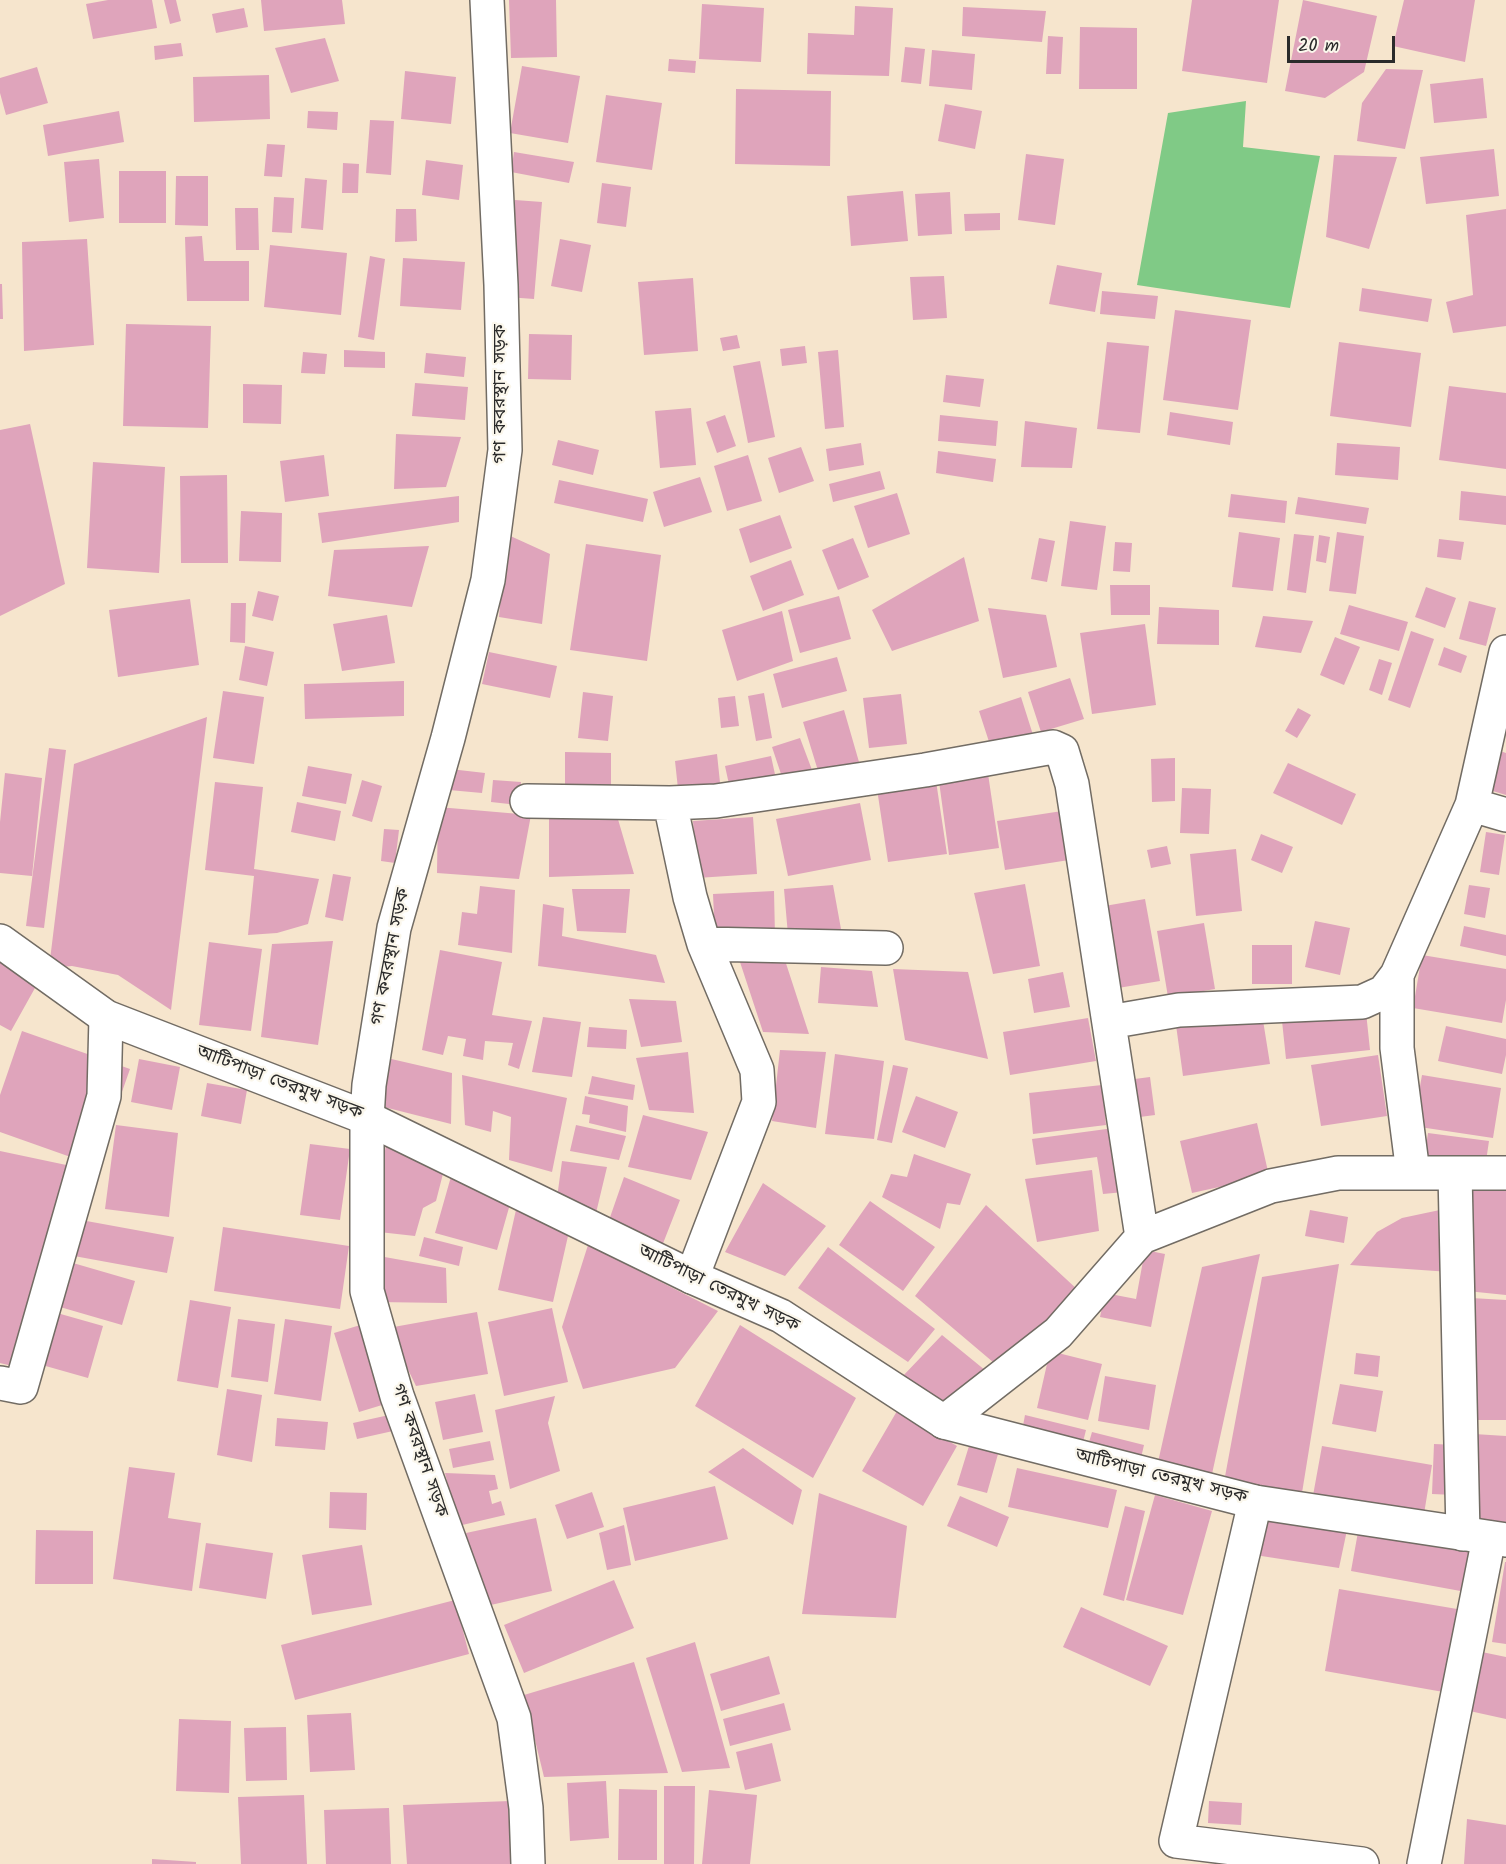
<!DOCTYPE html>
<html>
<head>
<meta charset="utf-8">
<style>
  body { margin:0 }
  #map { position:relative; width:1506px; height:1864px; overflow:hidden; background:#f6e5cd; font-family:Kalam,sans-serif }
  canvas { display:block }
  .scale { position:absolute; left:1287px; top:36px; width:108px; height:27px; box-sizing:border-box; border:3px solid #2b2b2b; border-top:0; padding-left:8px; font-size:18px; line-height:21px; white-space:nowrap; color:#2b2b2b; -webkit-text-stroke:4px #fbf7ec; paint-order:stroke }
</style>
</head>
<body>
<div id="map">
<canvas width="1506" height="1864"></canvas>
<div class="scale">20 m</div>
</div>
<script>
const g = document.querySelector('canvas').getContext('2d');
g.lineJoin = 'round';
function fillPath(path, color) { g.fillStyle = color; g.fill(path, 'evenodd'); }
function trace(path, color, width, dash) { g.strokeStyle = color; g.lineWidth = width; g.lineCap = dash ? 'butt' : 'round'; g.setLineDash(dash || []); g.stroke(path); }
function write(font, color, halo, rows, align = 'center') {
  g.font = font + ' Kalam,"Noto Sans Bengali",sans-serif'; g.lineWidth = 4.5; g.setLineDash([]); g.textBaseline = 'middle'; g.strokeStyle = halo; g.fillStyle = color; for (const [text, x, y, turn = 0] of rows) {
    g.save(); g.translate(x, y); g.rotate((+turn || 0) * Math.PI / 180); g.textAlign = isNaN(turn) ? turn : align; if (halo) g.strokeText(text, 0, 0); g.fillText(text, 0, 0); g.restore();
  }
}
fillPath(new Path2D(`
  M1246,101L1243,147L1320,156L1290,308L1137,285L1168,113Z`), '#80ca86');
fillPath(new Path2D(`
  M108,0H152L157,28L93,39L86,4Z
  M164,0H176L181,21L170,24Z
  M261,0H342L345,24L264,31Z
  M509,0H556L557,57L511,58Z
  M1192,0H1279L1267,83L1182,71Z
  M1303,0L1377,16L1364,72L1325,98L1285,91Z
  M1404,0H1475L1465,62L1393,46Z
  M702,4L764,8L761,62L699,59Z
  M855,6L893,8L889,76L807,74L808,33L854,35Z
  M963,7L1046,11L1042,42L962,36Z
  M244,8L248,27L216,33L212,14Z
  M1080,27L1137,28V89H1079Z
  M1048,36L1063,37L1061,74H1046Z
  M325,38L339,81L291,93L275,48Z
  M181,43L183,56L155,60L154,46Z
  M905,47L925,49L921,84L901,82Z
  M932,50L975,54L972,90L929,86Z
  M669,59L696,61L695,73L668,71Z
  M522,66L580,76L568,143L510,133Z
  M37,67L48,103L6,115L0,93V78Z
  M1386,69L1423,70L1405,149L1357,141L1362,103Z
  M405,71L456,77L451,124L401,119Z
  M269,75L270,119L194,122L193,77Z
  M1483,78L1487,118L1434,123L1430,84Z
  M736,89L831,91L830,166L735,164Z
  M606,95L662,103L652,170L596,162Z
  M945,104L982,111L975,149L938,141Z
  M119,111L124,142L48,156L43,125Z
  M308,111L338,112L337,130L307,128Z
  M370,120L394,121L391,175L366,173Z
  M267,144L285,145L282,177L264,176Z
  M1494,149L1499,196L1426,204L1420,157Z
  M514,152L574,162L569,183L511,172Z
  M1026,154L1064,159L1055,225L1018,220Z
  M1334,155L1397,157L1369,249L1326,237Z
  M99,159L104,218L69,222L64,162Z
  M426,160L463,165L459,200L422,195Z
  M343,163L359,164L358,193H342Z
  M119,171H166V223H119Z
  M176,176H208V226L175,225Z
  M305,178L327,180L323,230L301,228Z
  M602,183L631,187L626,227L597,223Z
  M903,191L908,241L851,246L847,196Z
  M950,192L952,234L918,236L915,194Z
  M274,197L294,198L292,233L272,232Z
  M515,200L542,202L534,299L507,297Z
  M235,208H258L259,250H236Z
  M396,209H416L417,241L395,242Z
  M1506,209V326L1453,333L1446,302L1473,295L1466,215Z
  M1000,213V230L965,231L964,214Z
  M202,236L204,261H249V301H187L185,237Z
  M87,239L94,345L24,351L22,242Z
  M560,239L591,245L582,292L551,286Z
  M270,245L347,253L341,315L264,307Z
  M370,256L385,259L374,340L358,337Z
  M403,258L465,262L461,310L400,306Z
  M1057,265L1102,273L1095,312L1049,304Z
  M944,276L947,318L913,320L910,277Z
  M693,278L698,351L644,355L638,282Z
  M0,284H2L3,319H0Z
  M1362,288L1432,299L1428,322L1359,311Z
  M1102,291L1158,296L1155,319L1100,314Z
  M1175,310L1251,320L1238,410L1163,400Z
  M126,324L211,326L208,428L123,426Z
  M529,334L572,335L571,380L528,379Z
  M737,335L740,348L723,351L720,338Z
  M1107,342L1149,346L1140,433L1097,429Z
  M1339,342L1421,353L1411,427L1330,416Z
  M805,346L807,363L782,366L780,349Z
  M344,350L385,352V368L344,367Z
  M838,350L844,427L825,429L818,352Z
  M303,352L327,354L325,374L301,373Z
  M426,353L466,357L464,377L424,373Z
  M760,361L775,437L748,443L733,366Z
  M946,375L984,379L980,407L943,402Z
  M415,383L468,387L465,420L412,416Z
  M243,384L282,385L281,424L243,423Z
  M1449,386L1506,393V469L1439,460Z
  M691,408L696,465L660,468L655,411Z
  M1170,412L1233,422L1230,445L1167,435Z
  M725,415L736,446L717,453L706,422Z
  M940,415L998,421L996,446L938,441Z
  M1025,421L1077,428L1072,468L1021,467Z
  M30,424L65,584L0,616V430Z
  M396,434L461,437L446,487L394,489Z
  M558,440L599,450L593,475L552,465Z
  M861,443L864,465L829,471L826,449Z
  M1337,443L1400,447L1398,480L1335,475Z
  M801,447L814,481L779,493L768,458Z
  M938,451L996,459L993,482L936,473Z
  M324,455L329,496L285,502L280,461Z
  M748,455L762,501L727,511L714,466Z
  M93,462L165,467L159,573L87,568Z
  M880,471L885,489L833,502L829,484Z
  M227,475L228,563H181L180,476Z
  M700,477L712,512L664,527L653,492Z
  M559,480L648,499L643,522L554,503Z
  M1461,491L1506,496V525L1459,520Z
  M897,493L910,534L868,548L854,506Z
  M1231,494L1287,501L1285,523L1228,517Z
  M459,496V522L322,543L318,513Z
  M1298,497L1369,508L1366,524L1295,514Z
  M241,511L282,513L281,562L239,561Z
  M780,515L792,548L750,563L739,529Z
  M1070,521L1106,526L1097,590L1061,586Z
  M1239,532L1280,538L1273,591L1232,587Z
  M1337,532L1364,536L1356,594L1329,591Z
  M506,534L550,554L542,624L499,617Z
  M1294,534L1314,536L1306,593L1287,590Z
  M1319,535L1330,537L1326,563L1316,561Z
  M853,538L869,577L838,590L822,550Z
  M1039,538L1055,541L1047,582L1031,579Z
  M1439,539L1464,542L1461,560L1437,557Z
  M1115,542L1132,543L1130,572L1113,571Z
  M586,544L661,555L647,661L570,650Z
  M429,546L412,607L328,596L334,550Z
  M964,557L979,621L892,651L872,610Z
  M791,560L804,595L763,611L750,576Z
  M1110,585H1150V615H1111Z
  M1426,587L1456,598L1445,628L1415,617Z
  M258,591L279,596L273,621L252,616Z
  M839,596L851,639L800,653L788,610Z
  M190,599L199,665L118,677L109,610Z
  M1469,601L1496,608L1486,646L1459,639Z
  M231,603H246L245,643L230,642Z
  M1349,605L1408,622L1399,651L1340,634Z
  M1159,607L1219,610V645L1157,644Z
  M988,608L1046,615L1057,667L1003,678Z
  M782,611L793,661L737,681L722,630Z
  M387,615L395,663L342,671L333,624Z
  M1263,616L1313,621L1301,653L1255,647Z
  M1145,624L1156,705L1092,714L1080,633Z
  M1411,631L1434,639L1410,708L1388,700Z
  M1335,637L1360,647L1344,685L1320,675Z
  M245,646L274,652L267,686L239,680Z
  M1444,647L1467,656L1461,673L1438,665Z
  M489,652L557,666L550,698L482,684Z
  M837,657L847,691L782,708L773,674Z
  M1379,659L1392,663L1382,695L1369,690Z
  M1070,678L1084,719L1041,732L1028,692Z
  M404,681V716L305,719L304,684Z
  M223,691L264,697L254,764L213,758Z
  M583,692L613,696L608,741L578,738Z
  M764,693L772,738L756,741L748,696Z
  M901,694L907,744L869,748L863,698Z
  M735,696L739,726L721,728L718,698Z
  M1021,697L1034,738L992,751L979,711Z
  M1298,708L1311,715L1297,738L1285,731Z
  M844,710L859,762L819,774L803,722Z
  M207,717L171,1010L118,975L72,966L49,968L74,764Z
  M800,738L812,770L783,780L772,747Z
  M49,748L66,750L44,928L26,926Z
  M1497,750L1506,753V795L1486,789Z
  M565,752L611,753V796L565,797Z
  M717,754L721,792L679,798L675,761Z
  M771,756L776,779L730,789L725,766Z
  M1175,758V801L1152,802L1151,759Z
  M1288,763L1356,794L1342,825L1273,793Z
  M308,766L352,774L346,804L302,796Z
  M987,767L999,848L949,855L938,774Z
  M450,769L485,773L482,793L449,790Z
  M5,773L42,778L32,876L0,873V822Z
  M362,780L382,786L372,822L352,816Z
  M493,780L521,782L518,805L491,802Z
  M936,781L947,854L888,862L877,789Z
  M215,782L263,787L254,869L319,879L308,924L277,933L248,935L254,876L205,870Z
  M1182,788L1211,789L1209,834L1180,833Z
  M297,802L341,811L335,841L291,832Z
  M860,803L871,860L788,876L776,819Z
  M438,807L531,815L519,879L437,873Z
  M549,809H615L634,874L549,877Z
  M1062,811L1069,860L1005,870L997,821Z
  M753,817L757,874L697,878L693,821Z
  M384,829L399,830L395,863L381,861Z
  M1486,832L1505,835L1499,875L1480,872Z
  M1261,834L1293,847L1282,873L1251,860Z
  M1167,846L1171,864L1151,868L1147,850Z
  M1236,849L1242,911L1196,916L1190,854Z
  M333,874L351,877L343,921L325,917Z
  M1025,884L1040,966L993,974L974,893Z
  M833,885L847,962L790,958L784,889Z
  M1469,885L1490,888L1485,918L1464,914Z
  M480,886L515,890L512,953L458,945L462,912L477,914Z
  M572,889H630L626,933L577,931Z
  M774,891L775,936L715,938L713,894Z
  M1145,899L1160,981L1112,989L1093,908Z
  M543,904L564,908L562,936L656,955L665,983L538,966Z
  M1315,921L1350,928L1340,975L1305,967Z
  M1204,923L1215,989L1168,997L1157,931Z
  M1464,926L1506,935V956L1460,946Z
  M333,941L318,1045L261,1037L272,944Z
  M209,942L262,949L251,1031L199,1025Z
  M780,945L809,1034L763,1032L739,959Z
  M1252,945H1292V984H1252Z
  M440,950L502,962L492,1015L532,1021L519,1069L508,1065L513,1043L485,1041L483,1060L463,1056L466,1039L448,1036L443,1055L422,1050Z
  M1422,955L1506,969V1000L1502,1023L1413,1008Z
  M0,957L40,979L11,1031L0,1025Z
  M821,967L872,971L878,1007L818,1003Z
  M893,969L968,972L988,1059L905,1040Z
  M1063,972L1070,1007L1034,1013L1028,979Z
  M629,999L676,1001L682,1042L641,1047Z
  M1366,1012L1370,1050L1286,1059L1282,1021Z
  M1262,1014L1270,1064L1183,1076L1176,1025Z
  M543,1017L581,1022L572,1077L532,1072Z
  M1088,1018L1096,1061L1010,1075L1003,1032Z
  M1446,1026L1506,1039V1055L1502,1074L1438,1061Z
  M589,1027L627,1030L626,1049L587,1047Z
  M22,1031L130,1069L96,1166L0,1132V1095Z
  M780,1050L826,1052L816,1128L772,1121Z
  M688,1052L694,1113L649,1110L636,1058Z
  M835,1054L884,1061L874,1139L825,1134Z
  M1378,1055L1387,1116L1321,1126L1311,1065Z
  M387,1058L452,1073L451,1124L384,1107Z
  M139,1059L180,1067L172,1110L131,1102Z
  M893,1065L908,1068L892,1143L877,1140Z
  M462,1075L567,1098L552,1172L509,1160L511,1117L493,1111L491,1132L465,1125Z
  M1422,1075L1501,1088L1493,1138L1413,1126Z
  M592,1076L635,1085L633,1100L588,1094Z
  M1150,1077L1155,1115L1132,1118L1127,1080Z
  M207,1083L247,1090L241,1124L201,1116Z
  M1102,1085L1106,1125L1033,1134L1029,1093Z
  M585,1096L628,1106L626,1132L589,1123L590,1115L582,1114Z
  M916,1096L958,1112L945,1148L902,1132Z
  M643,1115L708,1132L691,1180L628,1167Z
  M1257,1123L1269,1176L1192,1193L1180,1141Z
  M116,1125L178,1133L169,1217L105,1209Z
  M576,1125L626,1136L619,1160L570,1151Z
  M1114,1128L1124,1192L1103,1194L1097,1157L1036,1165L1032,1139Z
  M1428,1133L1489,1141L1485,1168L1424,1160Z
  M387,1140L446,1162L436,1201L423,1208L415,1236L370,1231Z
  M310,1144L350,1149L340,1220L300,1215Z
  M0,1151L71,1166L16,1367L0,1363Z
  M914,1154L971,1174L960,1205L947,1203L940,1229L882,1197L891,1174L907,1177Z
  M562,1161L607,1167L596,1213L557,1198Z
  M1092,1170L1099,1231L1037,1242L1025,1179Z
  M452,1173L514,1190L497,1250L435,1233Z
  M624,1177L680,1200L662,1246L607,1226Z
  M763,1183L826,1226L785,1276L725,1252Z
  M1458,1188L1506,1191V1295L1467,1291Z
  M518,1201L573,1214L553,1302L498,1290Z
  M870,1201L935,1247L903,1291L839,1245Z
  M986,1205L1079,1291L1000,1368L915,1296Z
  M1454,1207L1450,1272L1350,1265L1377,1232L1402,1218Z
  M1310,1210L1348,1217L1344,1243L1305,1236Z
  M81,1220L174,1237L167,1273L74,1256Z
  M223,1227L349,1246L340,1309L214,1291Z
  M424,1237L463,1247L459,1266L419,1256Z
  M588,1245L718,1311L675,1368L583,1389L562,1327Z
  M828,1247L935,1329L908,1362L798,1288Z
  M1145,1250L1165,1254L1151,1327L1100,1317L1105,1293L1136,1299Z
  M1260,1254L1212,1474L1158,1462L1202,1267Z
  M379,1256L446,1268L447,1303L377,1302Z
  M73,1263L135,1281L122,1325L60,1307Z
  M1339,1264L1301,1499L1224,1482L1262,1277Z
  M1471,1298L1506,1300V1420H1472Z
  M190,1300L231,1307L218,1388L177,1381Z
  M552,1308L568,1382L504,1396L488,1322Z
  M43,1309L103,1326L88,1378L28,1361Z
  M477,1312L488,1374L416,1386L388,1328Z
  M238,1319L275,1324L268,1382L231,1377Z
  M285,1319L332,1326L321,1401L274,1394Z
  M367,1323L392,1402L359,1412L334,1333Z
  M740,1325L856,1398L813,1478L695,1406Z
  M942,1335L991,1375L946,1411L901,1378Z
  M1050,1351L1102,1364L1088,1420L1037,1408Z
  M1356,1353L1380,1356L1378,1377L1354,1374Z
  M1105,1376L1156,1385L1149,1430L1098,1421Z
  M1340,1384L1383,1391L1376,1432L1332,1424Z
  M227,1389L262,1395L252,1462L217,1455Z
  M475,1394L483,1432L443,1440L435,1402Z
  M555,1396L548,1423L560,1471L510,1489L495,1410Z
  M897,1411L957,1446L923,1506L862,1471Z
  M398,1413L402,1429L357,1439L353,1423Z
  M1025,1415L1086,1430L1082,1446L1022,1431Z
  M277,1418L328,1422L325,1450L275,1446Z
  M1092,1432L1144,1445L1140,1462L1087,1449Z
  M1474,1434L1506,1436V1531L1467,1528Z
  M490,1441L494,1460L453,1468L449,1449Z
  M1434,1444L1457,1445L1455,1495L1432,1494Z
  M969,1446L998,1454L987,1493L957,1485Z
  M1322,1446L1432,1465L1423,1520L1312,1501Z
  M743,1448L802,1490L793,1525L708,1472Z
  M129,1467L175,1473L168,1518L201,1523L192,1591L113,1579Z
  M1017,1468L1117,1490L1108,1528L1008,1507Z
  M445,1473L495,1475L498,1489L489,1491L492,1504L501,1501L505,1515L458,1526Z
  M715,1486L728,1539L635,1561L623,1508Z
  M330,1492L367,1493L366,1530L329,1528Z
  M592,1492L604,1527L567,1539L555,1505Z
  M819,1493L907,1526L896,1618L802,1614Z
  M1155,1495L1212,1511L1183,1615L1126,1600Z
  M960,1496L1009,1517L997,1547L947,1526Z
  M1125,1506L1145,1511L1124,1601L1103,1595Z
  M1262,1515L1347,1530L1339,1568L1255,1555Z
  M536,1518L552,1591L482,1607L466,1533Z
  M624,1525L631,1565L607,1570L599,1533Z
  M36,1530L93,1531V1584H35Z
  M1358,1532L1474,1552L1466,1592L1351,1571Z
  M206,1543L273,1553L266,1599L199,1588Z
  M362,1545L372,1605L312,1615L302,1555Z
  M1505,1562H1506V1644L1492,1642Z
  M614,1580L634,1628L524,1673L504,1625Z
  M1339,1589L1463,1610L1449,1693L1325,1671Z
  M455,1600L469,1654L295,1700L281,1645Z
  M1081,1607L1168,1646L1150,1686L1063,1647Z
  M695,1642L730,1768L682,1772L646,1658Z
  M1477,1651L1506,1657V1719L1465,1710Z
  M769,1656L780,1694L721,1711L710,1674Z
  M634,1662L668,1773L544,1777L524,1695Z
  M784,1703L791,1730L730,1746L723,1719Z
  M351,1713L355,1770L310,1772L307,1715Z
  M179,1719L231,1721L229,1793L176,1791Z
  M286,1727L287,1780L246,1781L244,1728Z
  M772,1743L781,1781L745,1790L736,1752Z
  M606,1781L609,1838L570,1841L567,1783Z
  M664,1786H695L694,1864H664Z
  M619,1789L657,1790V1860H618Z
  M709,1790L757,1795L750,1864H702Z
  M304,1795L307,1864H241L238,1797Z
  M510,1801L514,1864H407L403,1805Z
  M1209,1801L1242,1803L1241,1825L1208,1823Z
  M389,1808L391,1864H326L324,1810Z
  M1467,1819L1506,1825V1864H1464Z
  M152,1859L196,1862V1864H152Z`), '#dfa4bb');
const minor = new Path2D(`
  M487,0L501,285L505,450L488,580L448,738L394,928L369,1085L367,1118V1291L397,1396L514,1718L526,1808L528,1864
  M527,801L670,803L690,897L704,944L757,1070L759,1102L692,1277
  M670,803L716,801L925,770L1053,747L1062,751L1072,784L1142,1237L1058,1333L944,1422
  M1472,805L1506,652
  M704,944L886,948
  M1397,975V1048L1413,1173
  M1109,1022L1179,1010L1362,1002L1384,992L1397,975L1472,805L1506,815
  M1455,1173L1463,1534
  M1142,1237L1271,1186L1338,1173H1506
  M0,1383L21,1387L104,1096L106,1017
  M1255,1502L1176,1841L1362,1864
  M1424,1864L1489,1538`);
const major = new Path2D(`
  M0,941L106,1017L367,1118L692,1277L781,1316L944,1422L1255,1502L1506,1540`);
trace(minor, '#726c64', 36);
trace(major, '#726c64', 36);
trace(minor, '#fff', 33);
trace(major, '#fff', 33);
write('18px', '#2b2b2b', '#fbf7ec', [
  ["গণ কবরস্থান সড়ক",502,394,-90],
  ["গণ কবরস্থান সড়ক",392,957,-79],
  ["আটিপাড়া তেরমুখ সড়ক",279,1084,21],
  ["আটিপাড়া তেরমুখ সড়ক",718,1290,26],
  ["গণ কবরস্থান সড়ক",418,1451,71],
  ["আটিপাড়া তেরমুখ সড়ক",1161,1478,14]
]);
</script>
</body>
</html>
